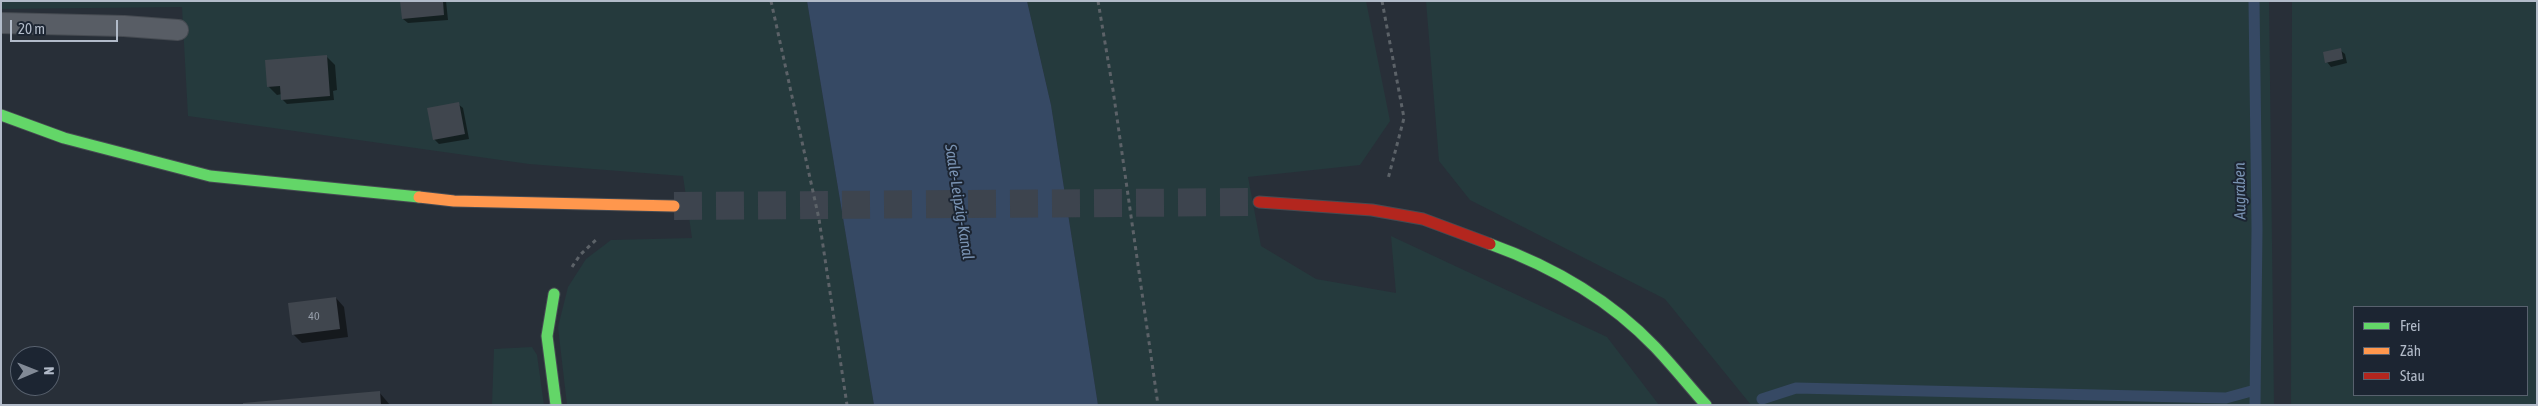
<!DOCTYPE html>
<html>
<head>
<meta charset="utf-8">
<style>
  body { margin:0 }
  #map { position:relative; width:2538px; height:406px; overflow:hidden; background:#282f38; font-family:"Asap Condensed",sans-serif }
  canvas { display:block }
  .frame { position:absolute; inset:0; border:2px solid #b2bbc9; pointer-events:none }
  .legend { position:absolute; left:2353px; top:306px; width:175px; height:90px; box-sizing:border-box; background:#1c2532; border:1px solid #58616e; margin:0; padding:6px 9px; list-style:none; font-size:15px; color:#b2bbc9 }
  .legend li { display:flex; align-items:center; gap:10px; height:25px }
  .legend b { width:25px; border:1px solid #58616e }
  .north { position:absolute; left:10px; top:346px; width:50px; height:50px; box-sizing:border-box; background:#1c2532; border:1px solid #58616e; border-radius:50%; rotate:89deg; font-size:14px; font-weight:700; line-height:20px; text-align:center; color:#b2bbc9 }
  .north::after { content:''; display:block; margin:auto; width:18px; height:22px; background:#828a96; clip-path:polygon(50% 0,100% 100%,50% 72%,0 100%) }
  .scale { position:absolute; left:10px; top:20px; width:108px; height:22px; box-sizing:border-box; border:2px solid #b2bbc9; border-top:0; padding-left:6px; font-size:15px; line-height:18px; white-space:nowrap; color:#b2bbc9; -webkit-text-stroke:4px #1c2532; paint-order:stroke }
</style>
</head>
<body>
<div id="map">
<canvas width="2538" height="406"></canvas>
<div class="frame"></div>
<ul class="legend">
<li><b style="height:6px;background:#63d668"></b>Frei</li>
<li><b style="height:6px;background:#ff974d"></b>Zäh</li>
<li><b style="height:6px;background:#b3261e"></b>Stau</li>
</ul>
<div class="north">N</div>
<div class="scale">20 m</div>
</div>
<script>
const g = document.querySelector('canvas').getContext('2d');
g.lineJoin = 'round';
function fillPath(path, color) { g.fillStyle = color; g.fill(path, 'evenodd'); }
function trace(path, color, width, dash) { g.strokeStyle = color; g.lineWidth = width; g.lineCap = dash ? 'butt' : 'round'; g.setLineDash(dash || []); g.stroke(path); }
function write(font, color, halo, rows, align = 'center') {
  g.font = font + ' "Asap Condensed",sans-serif'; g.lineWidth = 4; g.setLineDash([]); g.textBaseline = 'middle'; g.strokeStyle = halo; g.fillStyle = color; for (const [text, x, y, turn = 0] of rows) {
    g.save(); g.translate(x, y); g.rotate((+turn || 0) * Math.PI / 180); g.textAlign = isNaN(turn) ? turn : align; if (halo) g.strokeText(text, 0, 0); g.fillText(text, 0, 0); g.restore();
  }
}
fillPath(new Path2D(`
  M1,1H807L874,405H567L558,327L568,287L586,259L611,240L692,238L683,176L529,164L188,116L182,7L1,9Z
  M1027,1H1366L1390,121L1360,165L1248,177L1261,246L1316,279L1396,293L1391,236L1607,337L1659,405H1098L1051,105Z
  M1426,1H2269L2274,405H1751L1665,299L1470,200L1439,161Z
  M2292,1H2537V405H2291ZM2354,307H2527V395H2354Z
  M532,347L537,355L544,405H492L494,349Z`), '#253a3d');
fillPath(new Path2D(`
  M807,1H1027L1051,105L1098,405H874Z`), '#364964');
fillPath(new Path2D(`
  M402,1H446L448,20L408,23L403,19Z
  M2340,50L2345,54L2347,63L2331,67L2327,62Z
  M327,57L335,65L337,90L333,91L334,100L287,104L282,99V94L277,95L268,86Z
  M458,104L463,108L469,139L439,144L434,139Z
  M336,298L344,307L348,337L302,343L293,334Z
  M379,392L390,405H242Z`), '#0007');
trace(new Path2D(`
  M2254,1L2257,229L2255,405
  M1762,399L1796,388L2226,398L2255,390`), '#364964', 11);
fillPath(new Path2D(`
  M400,1H443L444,15L402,19Z
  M2341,48L2343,59L2325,63L2323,52Z
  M327,55L330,96L281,100L280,86L267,87L265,60Z
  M459,102L465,134L433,140L427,108Z
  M336,297L340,329L292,335L288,303Z
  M380,391L381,405H243V403Z`), '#40464e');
trace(new Path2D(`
  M674,206L1259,202`), '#3d444e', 28, [28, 14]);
const lane = new Path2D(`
  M1,23L124,26L178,30`);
const fast = new Path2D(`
  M1,115L64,138L210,176L419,197
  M1490,244C1551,266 1610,300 1655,347C1673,366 1689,386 1706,405
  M554,294L547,336L556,405`);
const slow = new Path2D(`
  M419,197L454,201L674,206`);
const jam = new Path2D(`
  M1259,202L1372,210L1423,219L1490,244`);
trace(lane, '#464b52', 22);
trace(fast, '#464b52', 13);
trace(slow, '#464b52', 13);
trace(jam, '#464b52', 13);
trace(new Path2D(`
  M771,1L819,219L847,405
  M1098,1L1113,90L1158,405
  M1382,1L1404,118L1388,179
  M572,267L580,255L598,238`), '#5c6268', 3, [4, 4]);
trace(lane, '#585d65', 20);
trace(fast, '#63d668', 11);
trace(slow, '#ff974d', 11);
trace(jam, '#b3261e', 11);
write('12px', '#969eaa', null, [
  ["40",314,316]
]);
write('italic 16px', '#7992b2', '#1c2532', [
  ["Augraben",2240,191,-91],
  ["Saale-Leipzig-Kanal",959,202,81]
]);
</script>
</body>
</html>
